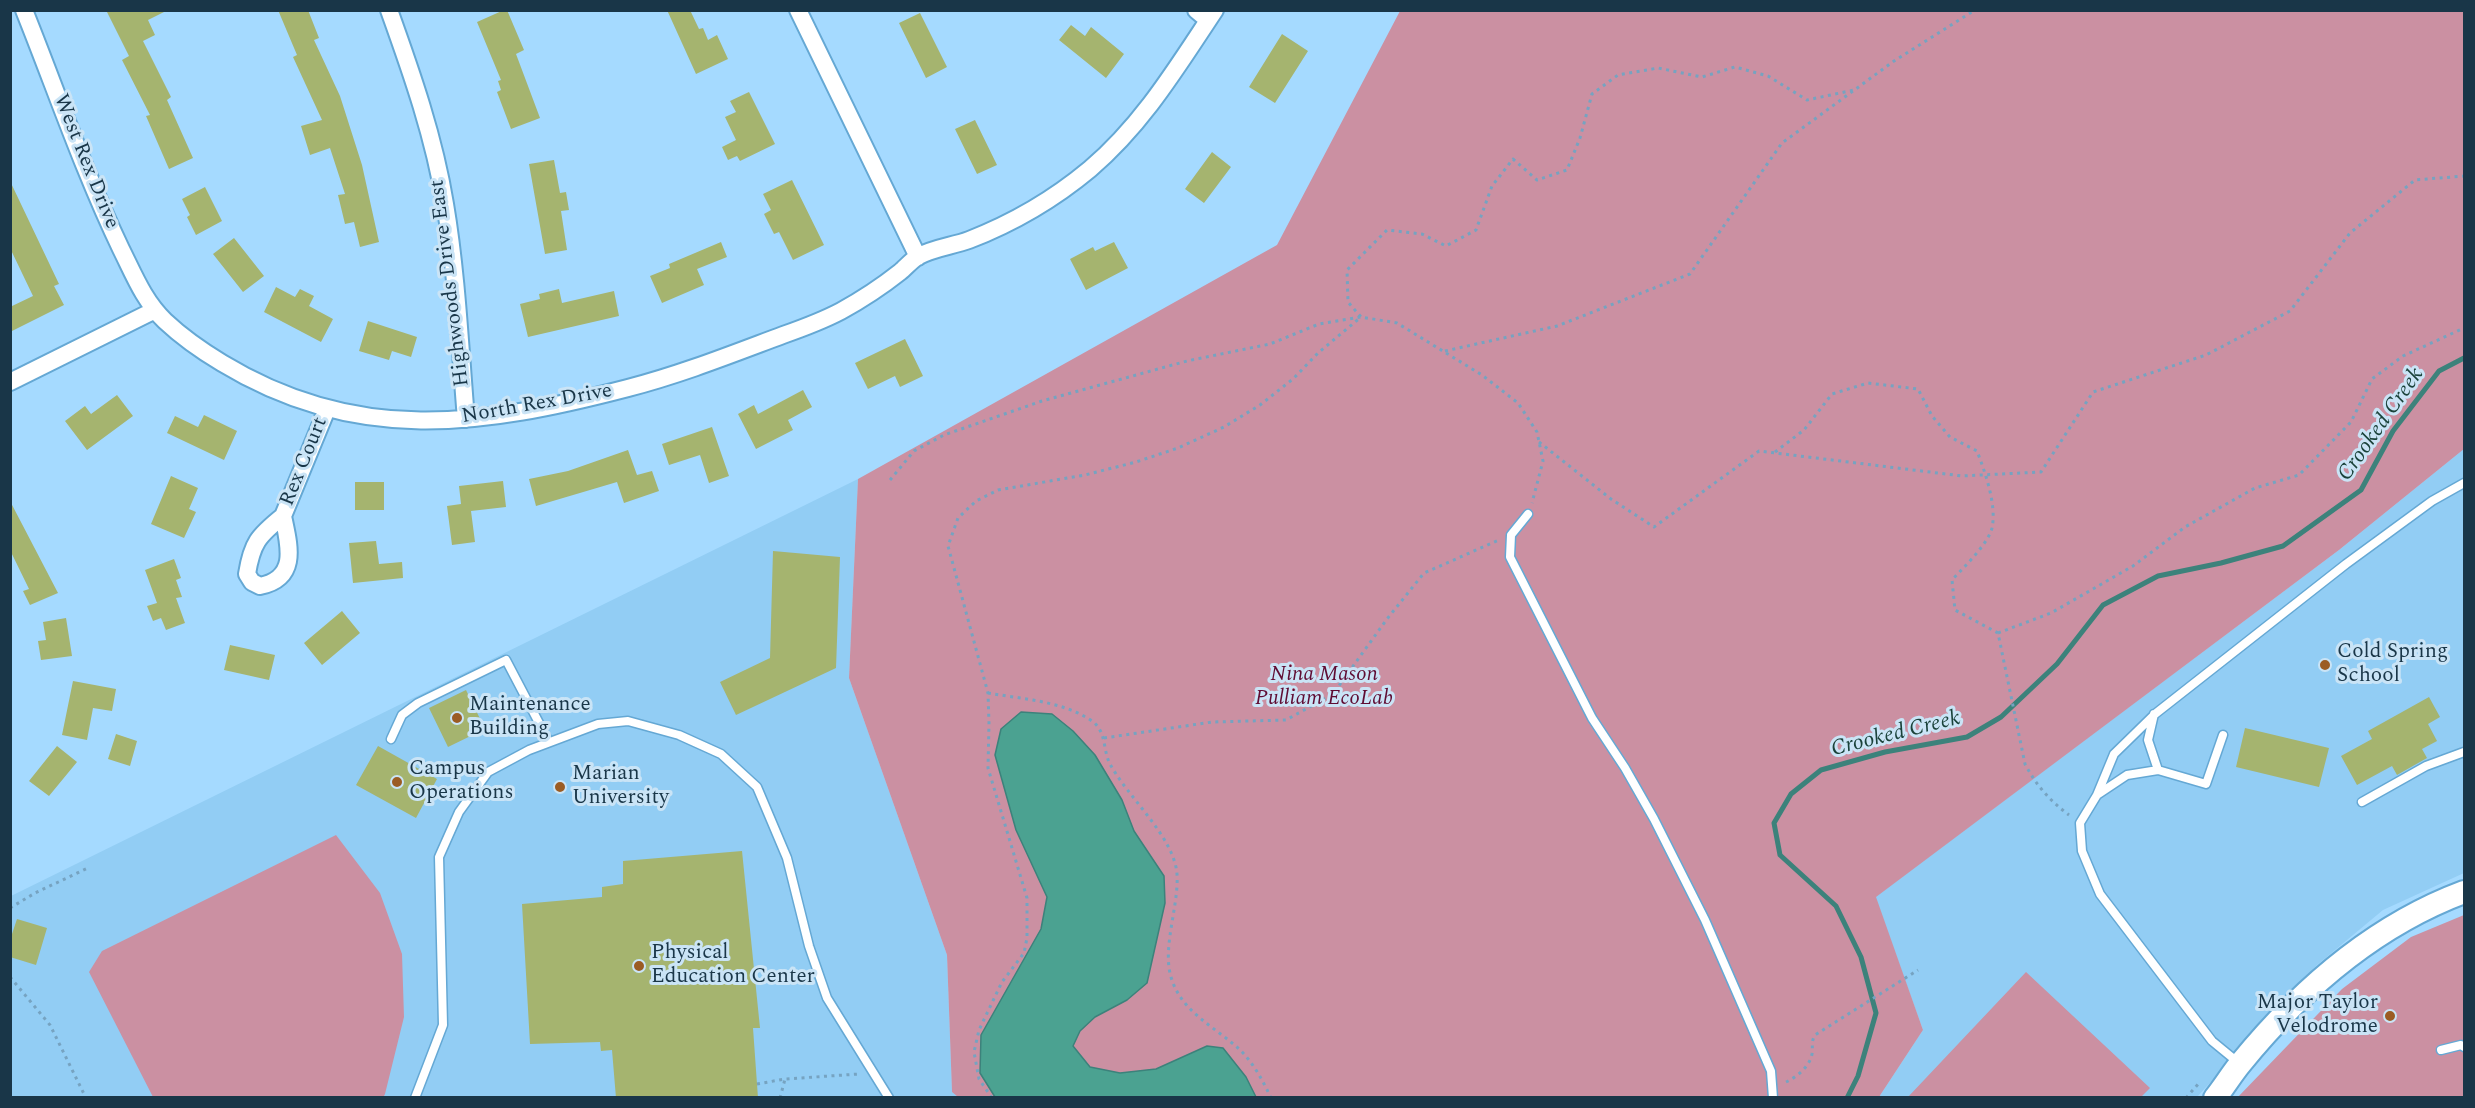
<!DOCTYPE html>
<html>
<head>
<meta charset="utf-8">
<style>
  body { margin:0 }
  #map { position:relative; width:2475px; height:1108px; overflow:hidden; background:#a5daff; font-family:Spectral,serif }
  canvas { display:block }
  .frame { position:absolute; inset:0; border:12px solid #193648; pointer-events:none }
</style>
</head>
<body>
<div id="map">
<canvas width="2475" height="1108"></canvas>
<div class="frame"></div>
</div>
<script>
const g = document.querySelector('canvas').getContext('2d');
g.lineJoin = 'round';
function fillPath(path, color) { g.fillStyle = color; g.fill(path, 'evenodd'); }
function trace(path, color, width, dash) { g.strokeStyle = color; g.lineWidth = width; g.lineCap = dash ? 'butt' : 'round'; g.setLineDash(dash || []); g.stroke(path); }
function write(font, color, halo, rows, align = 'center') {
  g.font = font + ' Spectral,serif'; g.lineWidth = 6; g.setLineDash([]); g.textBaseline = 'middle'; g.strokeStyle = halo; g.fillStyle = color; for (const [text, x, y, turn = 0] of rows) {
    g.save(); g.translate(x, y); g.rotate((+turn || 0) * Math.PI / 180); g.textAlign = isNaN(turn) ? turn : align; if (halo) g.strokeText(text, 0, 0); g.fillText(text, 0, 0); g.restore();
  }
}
fillPath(new Path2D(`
  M2464,449V873L2383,910L2317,965L2197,1097H1879L1923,1030L1875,897L2339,550Z
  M858,479L849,678L947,955L952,1092L958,1097L11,1098V896Z`), '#92cdf4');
fillPath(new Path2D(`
  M1400,11H2464V449L2339,550L1876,897L1923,1030L1879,1097H958L952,1092L947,955L849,678L858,479L1277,245Z
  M336,835L380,893L402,954L404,1017L385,1094L383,1098L153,1097L89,972L102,951Z
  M2464,915V1097L2237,1098L2342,989L2411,937Z
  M2026,972L2150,1088L2141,1097H1908Z`), '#cb90a2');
const water = new Path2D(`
  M1021,712L1052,714L1073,731L1095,755L1122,800L1134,831L1164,876L1165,903L1147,983L1127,1000L1095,1017L1080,1031L1073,1046L1090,1067L1120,1073L1156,1069L1207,1046L1223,1048L1246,1077L1256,1097H995L980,1073L981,1035L1041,929L1047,897L1016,830L995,755L1001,729Z`);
fillPath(water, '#4ba291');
trace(water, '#3c827b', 1.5);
trace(new Path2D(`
  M1847,1098L1858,1076L1876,1013L1861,957L1836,906L1780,855L1774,823L1791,794L1821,770L1885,752L1967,737L2001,717L2057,664L2103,605L2158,576L2221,563L2283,546L2361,490L2393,431L2439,371L2464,358`), '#3c827b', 5);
fillPath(new Path2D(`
  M106,10H168L148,20L155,35L143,41L171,97L167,100L193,158L169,169L146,116L150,115L122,60L129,56Z
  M278,10H308L319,38L314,40L340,96L362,165L379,242L360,247L354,222L345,224L338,195L345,194L330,148L310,155L301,126L322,120L293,57L297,55Z
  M504,10H507L524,50L516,54L540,118L511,129L497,92L501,90L498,81L501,80L477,22Z
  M667,10H690L699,29L703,28L708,40L717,35L728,59L696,74Z
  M920,13L947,67L926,78L899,23Z
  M1071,25L1085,36L1091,27L1124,54L1106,78L1059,40Z
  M1282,34L1308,51L1275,103L1249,87Z
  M749,92L775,144L740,161L737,156L728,160L722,147L736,140L725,117L736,112L730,101Z
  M975,120L997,165L977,174L955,129Z
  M1212,152L1231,167L1204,203L1185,189Z
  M554,160L560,193L566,192L569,210L561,211L567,250L545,254L529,164Z
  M792,180L824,245L793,260L779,232L774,234L764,214L771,210L763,194Z
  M10,181L59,284L54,286L64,305L10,332V307L33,296L10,248Z
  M205,187L222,221L196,235L187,217L190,215L182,199Z
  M234,238L264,276L243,292L213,254Z
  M721,242L727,257L697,269L704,285L662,303L650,276L670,268L669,264Z
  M1114,242L1128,268L1086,290L1070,259L1093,247L1095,251Z
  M276,287L295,297L300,289L314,296L309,306L333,319L321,342L264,312Z
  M559,289L562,303L614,291L619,316L528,337L520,304L540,299L539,294Z
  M368,321L417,337L411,357L392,351L389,360L359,351Z
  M905,339L923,376L900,387L895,376L868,389L855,363Z
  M803,390L812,407L788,420L793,430L756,449L738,414L754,405L758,414Z
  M117,395L133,416L87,450L65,421L85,406L91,414Z
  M204,415L237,431L224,460L167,433L175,416L198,427Z
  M712,427L729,476L709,483L700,455L669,465L662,444Z
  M628,450L637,475L652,471L659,491L624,503L617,482L536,506L529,479L568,471Z
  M171,476L198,488L189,509L196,512L184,538L151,524Z
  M503,481L506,507L471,511L475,542L452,545L447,506L461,504L459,486Z
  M355,482H384V510H355Z
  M10,501L58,593L30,605L23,591L29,589L10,550Z
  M376,541L379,564L402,562L403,578L353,583L349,543Z
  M773,551L840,557L836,668L736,715L720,682L770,658Z
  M174,559L181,578L176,580L182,597L176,598L185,623L166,630L161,618L153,621L147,606L157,603L145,570Z
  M342,611L360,633L322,665L304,643Z
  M66,618L72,656L41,660L38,641L46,640L43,622Z
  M230,645L275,655L269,680L224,670Z
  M73,681L116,689L112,711L93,708L87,740L62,735Z
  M466,690L485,729L448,747L429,708Z
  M2429,697L2440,717L2428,724L2437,741L2422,749L2427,758L2397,775L2392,766L2357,785L2341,756L2372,739L2368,731Z
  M2245,728L2329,748L2319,787L2236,767Z
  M116,734L137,741L130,766L108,759Z
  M57,746L77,762L49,796L29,781Z
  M378,746L437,779L416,818L356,785Z
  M742,851L760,1028H753L758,1098H616L612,1050L601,1051L600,1042L530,1044L522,904L602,897V887L623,884V861Z
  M17,919L47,928L36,965L10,957V940Z`), '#a5b46f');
const lane = new Path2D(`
  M1528,514L1511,535L1510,557L1592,718L1625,768L1654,819L1705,920L1771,1071L1773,1098
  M2154,714L2148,740L2158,770
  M2223,735L2206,784L2158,770L2127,775L2097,795L2080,823L2082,851L2100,894L2212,1041L2240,1064
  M391,739L402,715L418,703L506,660L549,742
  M2097,795L2114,754L2155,714L2346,564L2432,501L2464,483
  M2362,802L2426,766L2464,752
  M2441,1050L2461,1045L2464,1047
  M415,1098L443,1025L439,857L459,812L488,772L529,750L598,724L628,721L679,735L721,754L757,787L787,858L809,946L827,998L889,1098`);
const street = new Path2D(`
  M24,10C56,90 84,172 121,249C134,275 144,301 165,321C182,337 202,351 222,363C357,445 482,426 628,388C682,374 732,354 783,335C803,328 822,321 841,311C861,300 881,287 900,272C905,268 911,261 917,257C932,248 953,246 969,240C1013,223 1054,199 1090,169C1143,124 1177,67 1215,10
  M389,10C412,74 434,137 445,204C457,275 460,348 466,419
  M798,10L918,257
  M1196,10L1208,20
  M10,382L155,310
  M283,516C289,545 299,578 260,586L252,582L247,574C252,543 258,536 283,516Z
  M283,516L327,409`);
const secondary = new Path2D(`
  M2215,1098C2224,1087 2231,1075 2240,1064C2301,989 2373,926 2464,892`);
trace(lane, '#65a8d4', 11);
trace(street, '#65a8d4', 20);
trace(secondary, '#65a8d4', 26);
trace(new Path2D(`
  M1445,351L1557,326L1690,274L1782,143L1894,61L1975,10
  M1539,442L1611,499L1654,527L1759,451L1962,476L2041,472L2093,392L2206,355L2290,311L2350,233L2415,180L2464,176
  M1775,452L1804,430L1832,394L1868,383L1918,389L1932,416L1950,437L1977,451C1985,472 1997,505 1992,528C1988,544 1964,567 1952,580L1955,610L1998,633L2025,764C2036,785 2050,801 2069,815
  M890,480L914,451L944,435L1042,401L1187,361L1270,344L1319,324L1361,317L1397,323L1482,375L1518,403L1537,432L1543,461L1532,503
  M1998,633L2051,613L2133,566L2185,527L2255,488L2299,475L2351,422L2372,379L2403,356L2464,328
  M988,693C1022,699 1063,701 1092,721C1106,731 1103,748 1109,762C1126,796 1174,836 1177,874C1179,906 1162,947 1171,977C1181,1012 1214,1026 1239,1049C1253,1062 1263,1081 1271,1098
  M1104,738L1212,722L1286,720L1333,694L1387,619L1424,573L1499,540
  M10,908L35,893L90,867
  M10,977L50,1025L86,1098
  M1786,1082C1797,1077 1810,1066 1812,1054C1813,1047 1811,1041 1815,1035L1918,970
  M757,1084L785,1079L859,1074
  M780,1098L785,1079
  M992,1098L979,1079L974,1052L979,1030L1002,982L1024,953L1027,938V898L988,768L989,723L988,693L948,546L958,518L976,501L998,490L1085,475L1136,462L1178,448L1224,427L1260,405L1293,379L1318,353L1361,317L1348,302L1347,270L1387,230L1422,234L1446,246L1476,230L1492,186L1513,159L1537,180L1567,170L1580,138L1592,94L1618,75L1658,68L1702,77L1735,67L1768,76L1807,100L1854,90
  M2186,1098L2199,1083`), '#76a3c1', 3, [3, 4.5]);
trace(lane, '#fff', 8);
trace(street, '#fff', 16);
trace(secondary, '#fff', 22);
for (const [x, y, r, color] of [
  [2325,665,6,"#9b5c23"],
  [457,718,6,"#9b5c23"],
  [397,782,6,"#9b5c23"],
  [560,787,6,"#9b5c23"],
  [639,966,6,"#9b5c23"],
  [2390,1016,6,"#9b5c23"]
]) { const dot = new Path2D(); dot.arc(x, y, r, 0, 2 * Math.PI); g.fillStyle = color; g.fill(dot); trace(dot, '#cae4f6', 2); }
write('21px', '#193648', '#cae4f6', [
  ["West Rex Drive",85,162,68],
  ["Highwoods Drive East",451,283,-97],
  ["North Rex Drive",537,405,-10],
  ["Rex Court",305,462,-68]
]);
write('21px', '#193648', '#cae4f6', [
  ["Cold Spring",2337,653],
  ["School",2337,677],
  ["Maintenance",469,706],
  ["Building",469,730],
  ["Campus",409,770],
  ["Operations",409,794],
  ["Marian",572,775],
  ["University",572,799],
  ["Physical",651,954],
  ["Education Center",651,978],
  ["Major Taylor",2378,1004,"right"],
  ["Velodrome",2378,1028,"right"]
], 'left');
write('italic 21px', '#5f0c33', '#cae4f6', [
  ["Nina Mason",1324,676],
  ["Pulliam EcoLab",1324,700]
]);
write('italic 22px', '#1a423a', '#cae4f6', [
  ["Crooked Creek",2382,425,-55],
  ["Crooked Creek",1896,735,-14]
]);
</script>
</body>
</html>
